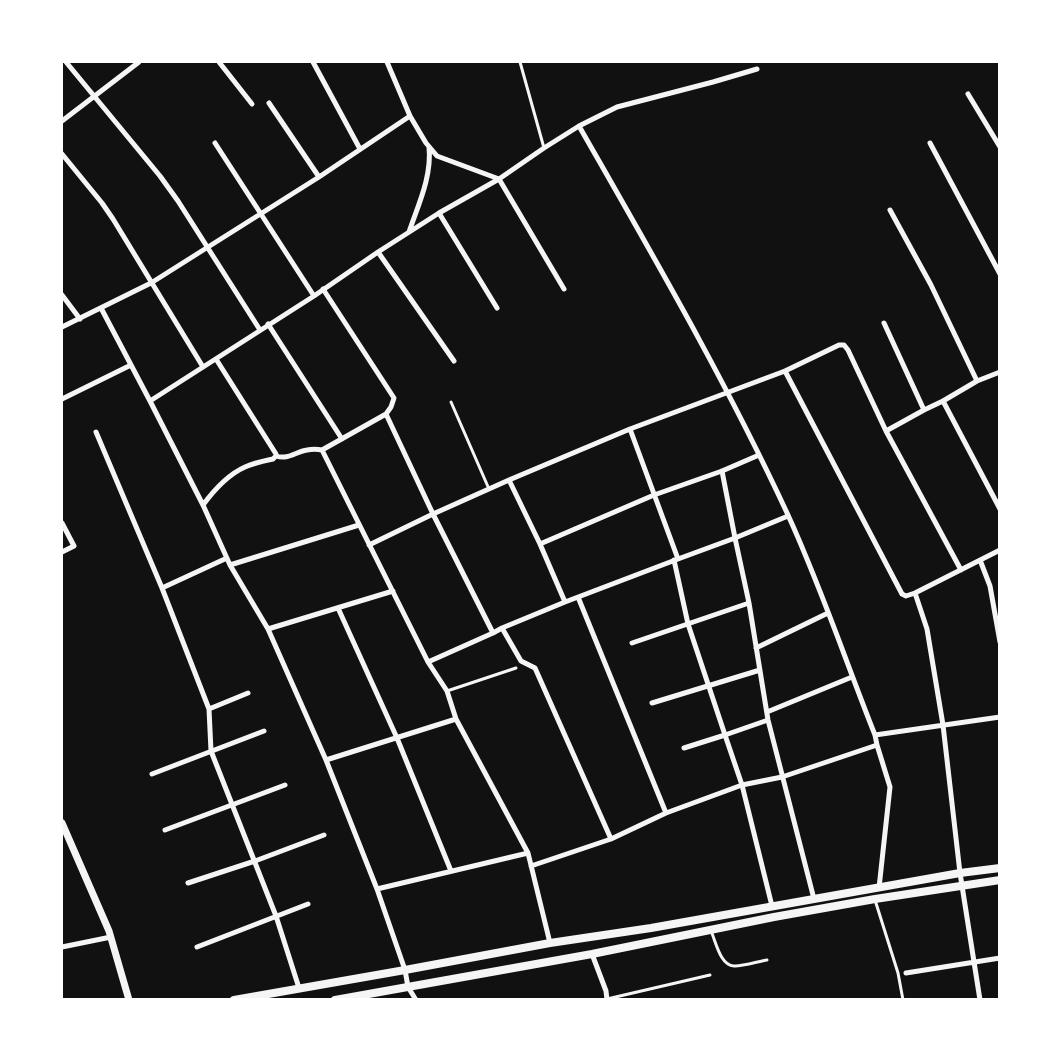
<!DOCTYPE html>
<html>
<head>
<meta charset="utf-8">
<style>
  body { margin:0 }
  #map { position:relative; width:1061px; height:1061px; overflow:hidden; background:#111; font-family:Lato,sans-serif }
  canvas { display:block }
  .frame { position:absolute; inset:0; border:63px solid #fff; pointer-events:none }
</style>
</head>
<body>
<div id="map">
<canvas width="1061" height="1061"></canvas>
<div class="frame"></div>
</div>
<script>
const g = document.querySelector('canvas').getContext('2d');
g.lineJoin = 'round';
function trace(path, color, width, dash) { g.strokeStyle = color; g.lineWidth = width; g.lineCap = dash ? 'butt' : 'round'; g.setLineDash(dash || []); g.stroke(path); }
trace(new Path2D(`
  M520,62L544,148
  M451,402L489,489
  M447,691L516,668
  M875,900L898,973L903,1000
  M711,931C716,942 720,965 734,966C740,967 760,961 767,960
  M607,999L710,975`), '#f5f5f5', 3);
trace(new Path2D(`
  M66,62L160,176L178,201L260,330
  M219,62L252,104
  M313,62L360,149
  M387,62L410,116
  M968,94L1000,147
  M269,103L319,177
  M62,121L139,62
  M579,126C652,254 726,381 788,515C821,587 846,662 875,735L877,745L890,787L879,888
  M215,143L314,296
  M930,143L1000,274
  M62,154L102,203L113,219L203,367
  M890,210L931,285L977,381
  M439,213L497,308
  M409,232C418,205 432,177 429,147
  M378,252L454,361
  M323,289L394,398L391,407L386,414
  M62,295L80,319
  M101,308L150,401L203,505L230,565L268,629L326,760
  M884,323L924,410
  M268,324L342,439
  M62,327L151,283L319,177L410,116L426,143L437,156L499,179L564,289
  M785,371L902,594L906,596L915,593L1000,550
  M62,399L131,365
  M150,401L314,296L378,252L439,213L499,179L544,148L579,126L617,107L713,82L757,69
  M943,401L977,381L1000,372
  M630,429L678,559L735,538L749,603L768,720L814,899
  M886,431L924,410L943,401L1000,509
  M96,432L162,588
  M276,456C288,460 295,452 307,450C312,449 317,449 322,450
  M722,471L735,538L788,516
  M509,480L540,544L565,602
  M203,505C214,490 227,475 245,467C254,463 264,461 273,459L276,456V454L216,359
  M62,523L74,546L62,552
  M540,544L654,495L722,471L759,455
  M369,545L433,514L509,480L630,429L785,371L839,345H844L848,350L886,431L961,570
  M227,558L162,588L209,709L211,751L276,916L299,988
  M674,560L688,624L725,735L768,720
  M980,560L990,586L1000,642
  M230,565L359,525
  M915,593L927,629L943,725L960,873L980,1000
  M578,597L666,813
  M338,608L397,738L451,871
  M502,628L521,661L535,668L611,839L531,866
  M268,629L393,591
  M493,633L433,514L386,414L322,450L428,662L493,633L502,628L565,602L678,559
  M632,643L749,603
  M756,648L828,613
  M428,662L447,691L456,719L528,853L550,943
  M652,703L760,670
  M209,709L248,693
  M767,712L852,677
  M875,735L1000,717
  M684,748L725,735L742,785L772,906
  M152,774L264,731
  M165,830L285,785
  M611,839L666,813L742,785L782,777L877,745
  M188,883L255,861L324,835
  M377,889L326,760L456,719
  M62,947L111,937
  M197,947L308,904
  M592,954L606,991L607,1000
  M906,973L1000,958
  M416,1000L408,987L405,970L377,889L528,853`), '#f5f5f5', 5);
trace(new Path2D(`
  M62,823L109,931L129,1000`), '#f5f5f5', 7);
trace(new Path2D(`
  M234,1000L405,970L550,943L651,928L960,873L1000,868
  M335,1000L592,954L774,917L875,899L1000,880`), '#f5f5f5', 8);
</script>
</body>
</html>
